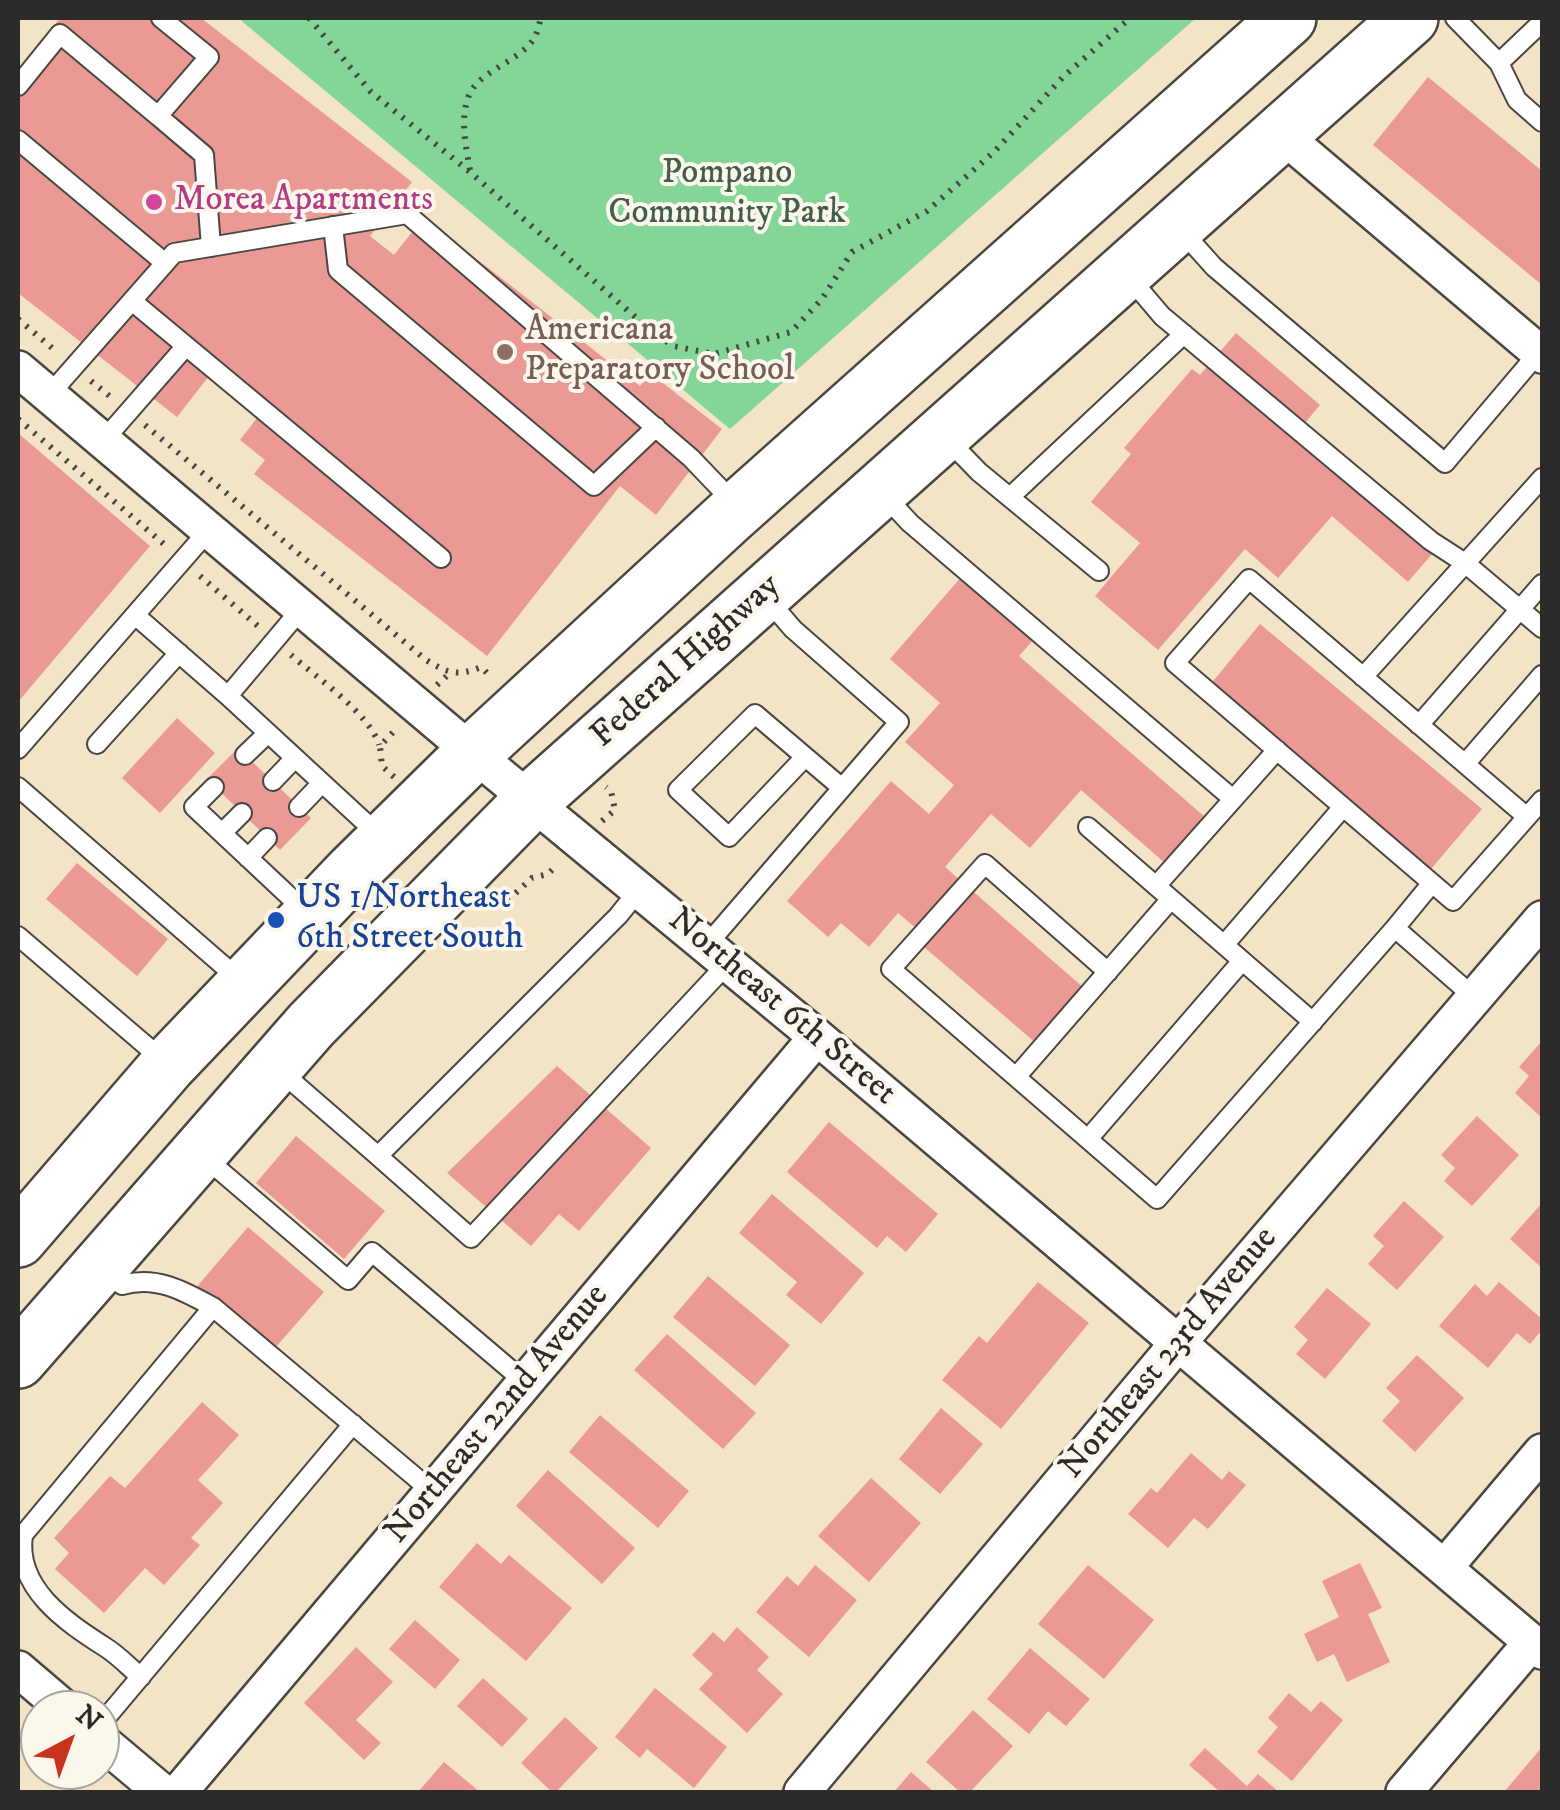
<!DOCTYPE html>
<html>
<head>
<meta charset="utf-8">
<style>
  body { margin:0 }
  #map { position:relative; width:1560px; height:1810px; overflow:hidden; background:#f3e3c7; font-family:"IM FELL DW Pica",serif }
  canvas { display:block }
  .frame { position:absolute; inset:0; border:20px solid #2b2b2b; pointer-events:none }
  .north { position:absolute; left:20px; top:1690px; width:100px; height:100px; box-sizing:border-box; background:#fbf7ec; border:2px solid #a8a59f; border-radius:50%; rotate:41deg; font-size:28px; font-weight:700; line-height:40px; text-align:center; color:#2b2b2b }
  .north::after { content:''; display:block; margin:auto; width:35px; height:45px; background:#c8321e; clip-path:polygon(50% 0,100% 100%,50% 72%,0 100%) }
</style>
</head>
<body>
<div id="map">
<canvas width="1560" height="1810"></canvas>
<div class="frame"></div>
<div class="north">N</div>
</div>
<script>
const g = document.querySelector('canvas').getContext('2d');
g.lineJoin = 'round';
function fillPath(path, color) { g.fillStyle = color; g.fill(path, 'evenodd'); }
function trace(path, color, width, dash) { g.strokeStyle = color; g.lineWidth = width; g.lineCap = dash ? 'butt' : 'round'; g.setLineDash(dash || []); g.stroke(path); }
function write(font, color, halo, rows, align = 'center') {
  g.font = font + ' "IM FELL DW Pica",serif'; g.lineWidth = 8; g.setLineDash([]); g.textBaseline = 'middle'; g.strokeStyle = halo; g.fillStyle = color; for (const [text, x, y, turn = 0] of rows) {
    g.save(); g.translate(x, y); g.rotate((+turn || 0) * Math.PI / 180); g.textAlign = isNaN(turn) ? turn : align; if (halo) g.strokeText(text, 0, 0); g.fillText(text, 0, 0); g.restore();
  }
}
fillPath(new Path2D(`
  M238,18H1196L730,429Z`), '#83d698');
fillPath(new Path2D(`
  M60,18H201L412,182L370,236L394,255L416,227L430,239L438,229L640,386L650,373L722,429L656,515L620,486L487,656L254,474L265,460L240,440L263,410L213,371L177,417L18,293V71Z
  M1428,77L1542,171V285L1373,145Z
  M1236,333L1320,405L1294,436L1432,554L1408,582L1332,516L1278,578L1245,549L1158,650L1095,596L1140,543L1091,502L1131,454L1124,448L1192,369L1200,375Z
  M18,433L150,546L18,702Z
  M963,575L1035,638L1019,656L1205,817L1165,863L1081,790L1030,848L991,814L945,867L1092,995L1044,1050L924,947L930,940L898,913L869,947L841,923L828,937L787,901L891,781L929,814L954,785L905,742L940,703L890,659Z
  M1260,624L1482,809L1431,869L1210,685Z
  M177,718L215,753L160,813L122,778Z
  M238,748L311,818L280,850L207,779Z
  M77,863L168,939L137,976L46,899Z
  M1542,1041V1118L1515,1093L1529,1076L1519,1067Z
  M557,1066L651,1148L579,1231L559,1214L531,1246L447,1173Z
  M1477,1116L1519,1155L1472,1206L1444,1181L1455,1168L1441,1155Z
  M829,1122L938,1214L906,1252L887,1236L877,1248L787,1172Z
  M296,1136L385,1211L344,1259L256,1183Z
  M772,1194L864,1273L821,1324L786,1295L797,1282L739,1233Z
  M1404,1201L1444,1237L1397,1290L1368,1264L1384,1246L1373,1236Z
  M1542,1203V1268L1510,1239Z
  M248,1227L324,1292L269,1355L194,1290Z
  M708,1276L790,1345L755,1386L673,1317Z
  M1038,1282L1089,1323L1001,1429L942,1380L979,1336L987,1343Z
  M1499,1282L1542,1319V1330L1530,1344L1517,1333L1488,1368L1439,1326L1475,1284L1487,1296Z
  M1327,1288L1371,1324L1325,1379L1296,1354L1308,1340L1294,1327Z
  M667,1334L756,1413L723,1449L634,1370Z
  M1417,1355L1464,1398L1415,1452L1382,1421L1400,1401L1386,1388Z
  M202,1402L239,1435L198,1480L223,1503L191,1538L200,1545L164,1585L145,1568L104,1613L55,1569L69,1553L54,1538L110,1476L125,1488Z
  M941,1408L983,1444L940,1494L899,1459Z
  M600,1415L689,1491L658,1528L569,1452Z
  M1191,1453L1222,1480L1229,1471L1246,1485L1208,1529L1194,1518L1168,1548L1128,1514L1151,1488L1157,1493Z
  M548,1470L635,1548L602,1584L516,1506Z
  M871,1478L921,1523L869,1582L818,1536Z
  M477,1543L501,1564L509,1555L572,1608L526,1661L439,1587Z
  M1360,1563L1382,1608L1368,1614L1390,1662L1347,1682L1334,1654L1317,1662L1304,1634L1339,1617L1322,1581Z
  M815,1565L857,1600L809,1657L756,1612L787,1576L798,1586Z
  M1088,1565L1154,1620L1104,1679L1038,1624Z
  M415,1620L460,1660L435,1689L389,1649Z
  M737,1627L769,1657L757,1670L783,1694L747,1733L699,1689L713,1674L692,1655L713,1632L724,1642Z
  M356,1647L393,1682L356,1720L381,1743L364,1760L304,1703Z
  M1030,1648L1090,1699L1066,1726L1048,1711L1029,1734L987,1699Z
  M483,1678L528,1719L502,1747L457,1706Z
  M655,1688L727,1747L694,1788L647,1749L640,1758L615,1737Z
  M1289,1693L1311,1712L1321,1701L1343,1720L1292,1781L1257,1752L1278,1727L1268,1718Z
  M973,1710L1013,1746L970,1792H960L926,1762Z
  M565,1717L598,1748L556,1792H552L521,1763Z
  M1542,1747V1792H1504Z
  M1205,1748L1247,1786L1258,1774L1279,1792H1220L1189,1765Z
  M444,1762L480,1792H418Z
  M911,1772L934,1792H894Z`), '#ea9994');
const service = new Path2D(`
  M1455,18L1499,63L1517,100L1542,122
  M1499,63L1542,22
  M18,86L60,34L158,116L209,57L161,18
  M158,116L204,155L211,247
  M18,140L165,263
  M333,226L338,270L594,486L656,427
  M1180,229L1214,267L1445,463L1539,352
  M1128,276L1162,316L1431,541L1465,563L1542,628
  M132,301L441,558
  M49,395L174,253L407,214L691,458L735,504
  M946,438L979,472L1099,571
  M103,441L186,346
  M883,494L910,523L1233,799
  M1010,497L1184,334
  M135,615L228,696L302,608
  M1363,677L1542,478
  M228,696L382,838
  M1419,725L1542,584
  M97,744L179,653
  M18,749L209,530
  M245,755L268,733
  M805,757L729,837L678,790L755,714L842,788
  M1465,764L1542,675
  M273,781L295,758
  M18,787L241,981
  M214,787L194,807L306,912
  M299,807L322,783
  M1527,817L1249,579L1175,663L1453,901L1542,800
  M1088,827L1313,1022
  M222,833L242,813
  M248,858L267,838
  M1432,883L1395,928L1475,998
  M1156,886L1277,750
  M18,936L164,1061
  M1224,945L1343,807
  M706,946L899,722L793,629L768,600
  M1108,972L985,864L891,969L1157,1199L1395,928
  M279,1070L378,1156L618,916L639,890
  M1016,1077L1171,899
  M1088,1139L1242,961
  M203,1156L348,1280L372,1252L525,1382
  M378,1156L471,1238L728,963
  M103,1270L122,1285C156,1275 184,1291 213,1307
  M141,1677C129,1667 118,1655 105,1647C66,1622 15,1588 23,1535L213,1307L433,1492
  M100,1725L353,1424`);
const minor = new Path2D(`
  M1280,133L1542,355
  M18,369L473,753L817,1037L1542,1651
  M1444,1568L1542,1452
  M18,1669L66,1710
  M100,1740L162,1792
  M179,1792L817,1037
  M802,1792L1178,1343L1542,919
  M1404,1792L1532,1642`);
const primary = new Path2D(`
  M18,1239L168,1065L353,871L473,753L730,516L1288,18
  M18,1360L311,1025L531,801L1410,18`);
trace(service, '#494742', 22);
trace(minor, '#494742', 40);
trace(primary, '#494742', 60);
trace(new Path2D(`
  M309,18L371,92L470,172L650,330L673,346L714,354L791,332L822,299L852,252L927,211L994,152L1063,77L1130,18
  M470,170C466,147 460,121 468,98C476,72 517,63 533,40C537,35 539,24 541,18
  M18,319L58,353
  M91,381L112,398
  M18,419L165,545
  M145,425L426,660C448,673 457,677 481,667L492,678
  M200,576L259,627
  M291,655C316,677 370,714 379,745
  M437,685L450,673
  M394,777L382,766L380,746L398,727
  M602,821L615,810L611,791L606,787
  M501,892L508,900L532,878L548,874L557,865`), '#494742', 6, [2.5, 8]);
trace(service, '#fff', 18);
trace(minor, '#fff', 35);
trace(primary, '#fff', 55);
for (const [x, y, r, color] of [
  [154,202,10,"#d1479c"],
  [505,352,10,"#8d6e63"],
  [276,920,10,"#1a4fb4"]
]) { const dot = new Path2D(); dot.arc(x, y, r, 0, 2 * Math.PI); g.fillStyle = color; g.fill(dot); trace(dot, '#fbf7ec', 4); }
write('35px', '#455e4c', '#fbf7ec', [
  ["Pompano",727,175],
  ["Community Park",727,215]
]);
write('35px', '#b23c85', '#fbf7ec', [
  ["Morea Apartments",174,202]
], 'left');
write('35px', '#785e54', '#fbf7ec', [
  ["Americana",525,332],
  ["Preparatory School",525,372]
], 'left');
write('35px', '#2b2b2b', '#fbf7ec', [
  ["Federal Highway",687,662,-42],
  ["Northeast 6th Street",781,1008,40],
  ["Northeast 23rd Avenue",1170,1354,-50],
  ["Northeast 22nd Avenue",498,1415,-50]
]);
write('35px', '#164399', '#fbf7ec', [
  ["US 1/Northeast",296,900],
  ["6th Street South",296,940]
], 'left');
</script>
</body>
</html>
